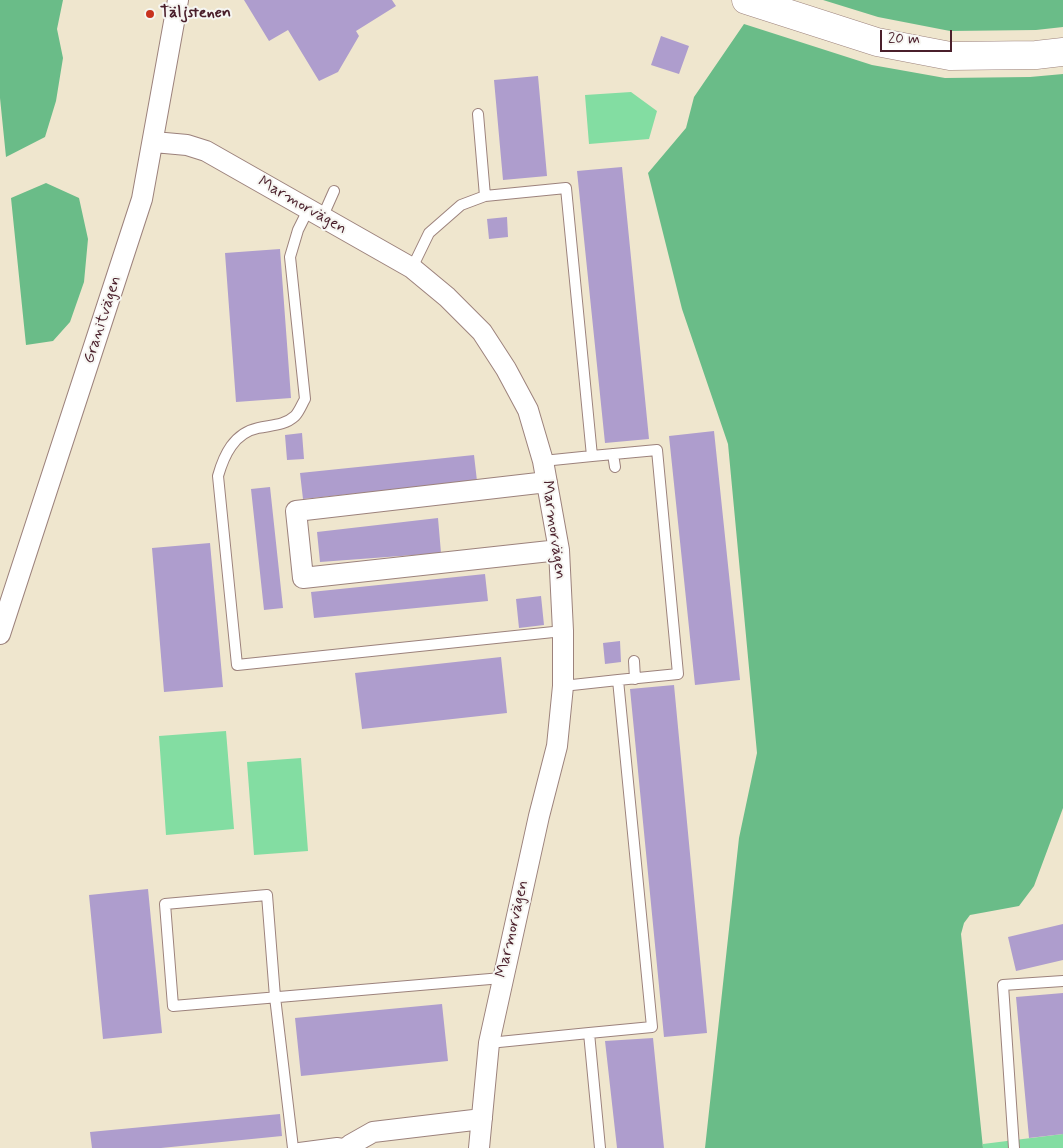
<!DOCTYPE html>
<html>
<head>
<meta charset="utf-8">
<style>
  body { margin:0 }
  #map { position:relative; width:1063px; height:1148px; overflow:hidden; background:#efe6ce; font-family:Mynerve,sans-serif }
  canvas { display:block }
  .scale { position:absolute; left:880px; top:30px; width:72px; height:22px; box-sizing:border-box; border:2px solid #4a1f2b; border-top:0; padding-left:6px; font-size:15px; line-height:18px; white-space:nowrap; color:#4a1f2b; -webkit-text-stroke:4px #f6f6f2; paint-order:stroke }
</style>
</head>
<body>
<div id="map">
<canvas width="1063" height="1148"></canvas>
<div class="scale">20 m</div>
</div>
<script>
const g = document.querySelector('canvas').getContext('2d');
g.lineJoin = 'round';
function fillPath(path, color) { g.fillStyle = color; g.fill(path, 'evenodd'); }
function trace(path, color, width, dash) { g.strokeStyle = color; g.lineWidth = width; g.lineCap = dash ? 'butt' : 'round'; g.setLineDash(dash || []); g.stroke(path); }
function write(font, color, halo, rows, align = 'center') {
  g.font = font + ' Mynerve,sans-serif'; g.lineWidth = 4; g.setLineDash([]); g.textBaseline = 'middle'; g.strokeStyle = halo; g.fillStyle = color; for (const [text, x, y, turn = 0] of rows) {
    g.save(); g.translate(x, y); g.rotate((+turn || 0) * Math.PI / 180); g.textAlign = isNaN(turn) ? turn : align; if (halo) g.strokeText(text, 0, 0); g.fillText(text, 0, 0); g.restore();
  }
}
fillPath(new Path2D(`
  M631,92L657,111L649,139L589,144L585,95Z
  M226,731L234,829L166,835L159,736Z
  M301,758L308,851L254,855L247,762Z
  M1063,1134V1148H983V1144Z`), '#83dda2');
fillPath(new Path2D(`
  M0,0H63L57,29L63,58L56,101L45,137L6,157L0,98Z
  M823,0H1063V27L1036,30L950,31L878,17Z
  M744,24L872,65L945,78L1030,77L1063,74V808L1034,886L1019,906L970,915L964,923L961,934L983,1148H705L739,838L757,753L728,444L682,309L648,173L686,128L694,97Z
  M46,183L79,198L88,239L84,282L70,322L53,341L26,345L11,198Z`), '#6abc88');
fillPath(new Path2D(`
  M244,0H392L396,6L356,31L359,36L338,72L319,81L288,30L269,41Z
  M661,36L689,46L679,74L651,65Z
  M538,76L547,176L503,180L494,80Z
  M622,167L649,439L605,443L577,171Z
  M507,217L508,237L489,239L487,219Z
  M280,249L291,398L236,402L225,253Z
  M714,431L740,680L695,685L669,436Z
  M302,433L304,459L287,460L285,435Z
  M474,455L477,481L303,499L300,473Z
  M270,487L283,608L264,610L251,489Z
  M438,518L441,553L320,562L317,532Z
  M210,543L223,687L164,692L152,548Z
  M485,574L488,601L314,618L311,592Z
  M541,596L544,625L519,628L516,599Z
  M620,641L621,662L605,664L603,643Z
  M501,657L507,713L362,729L355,673Z
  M674,685L707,1033L664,1037L630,689Z
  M148,889L162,1033L103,1039L89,895Z
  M1063,924V960L1016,971L1008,937Z
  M1063,993V1134L1029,1138L1016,997Z
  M442,1004L448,1061L301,1076L295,1018Z
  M653,1038L664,1148H617L605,1041Z
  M280,1114L282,1136L161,1148H92L90,1132Z`), '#ae9dcd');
const lane = new Path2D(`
  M478,114L485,196L566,188L592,456L657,450L678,674L618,680L652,1027L589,1033L600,1148
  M308,210L298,230L290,257L305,399C302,404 299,412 295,416C284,426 271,425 258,428C234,433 224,455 218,476L237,665L563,631
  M322,218L334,191
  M412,268L429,233L461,205L485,196
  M613,454L615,467
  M543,461L592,456
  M634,661L635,679
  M563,686L618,680
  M489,1043L589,1033
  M293,1148L275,997L267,895L165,904L173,1006C283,996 393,987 502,978
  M299,1148L337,1143L350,1145
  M1014,1148L1003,985L1063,981`);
const street = new Path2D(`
  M154,142L187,145L206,151L412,268L447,297L482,332L506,369L528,410L543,461L559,550L563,631V686L557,746L539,816L489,1043L479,1148
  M547,482L296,511L303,578L559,550
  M0,634L142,199L178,0
  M349,1148L350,1145L373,1132L482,1119`);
const secondary = new Path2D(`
  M746,0L877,42L950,56L1036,55L1063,52`);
trace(lane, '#9c827c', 12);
trace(street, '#9c827c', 22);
trace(secondary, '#9c827c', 29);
trace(lane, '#fff', 10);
trace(street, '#fff', 20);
trace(secondary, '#fff', 28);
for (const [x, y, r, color] of [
  [150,14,5,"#c8321e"]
]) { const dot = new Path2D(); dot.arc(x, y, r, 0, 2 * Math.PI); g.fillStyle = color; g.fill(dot); trace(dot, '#f6f6f2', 2); }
write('bold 16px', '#4a1f2b', '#f6f6f2', [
  ["Täljstenen",160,14]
], 'left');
write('16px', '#4a1f2b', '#f6f6f2', [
  ["Marmorvägen",302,206,30],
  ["Granitvägen",103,320,-72],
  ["Marmorvägen",553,530,82],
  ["Marmorvägen",513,929,-77]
]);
</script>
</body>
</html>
